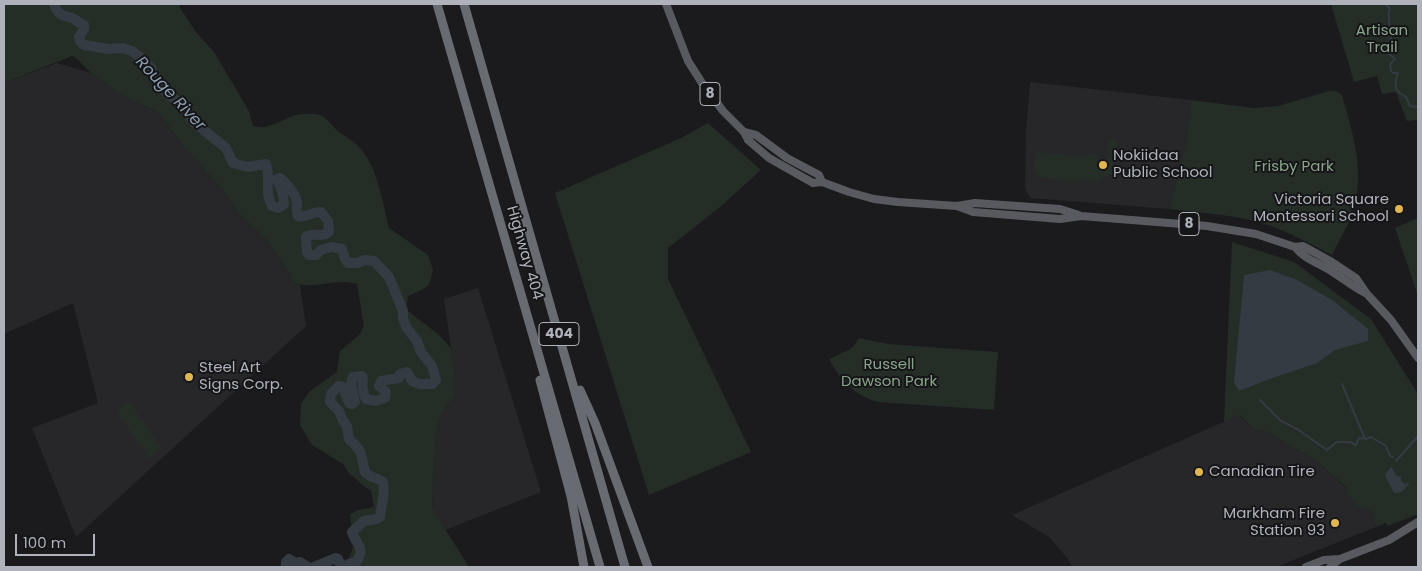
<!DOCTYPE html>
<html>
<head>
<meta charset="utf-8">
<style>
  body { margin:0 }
  #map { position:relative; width:1422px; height:571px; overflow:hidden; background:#1b1b1d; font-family:Poppins,sans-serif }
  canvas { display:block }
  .frame { position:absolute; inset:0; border:5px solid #afb2bb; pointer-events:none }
  .scale { position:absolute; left:15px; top:534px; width:80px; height:22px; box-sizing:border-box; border:2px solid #afb2bb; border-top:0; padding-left:6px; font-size:15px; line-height:18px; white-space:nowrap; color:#afb2bb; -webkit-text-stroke:4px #161618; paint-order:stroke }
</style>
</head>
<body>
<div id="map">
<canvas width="1422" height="571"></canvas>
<div class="frame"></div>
<div class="scale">100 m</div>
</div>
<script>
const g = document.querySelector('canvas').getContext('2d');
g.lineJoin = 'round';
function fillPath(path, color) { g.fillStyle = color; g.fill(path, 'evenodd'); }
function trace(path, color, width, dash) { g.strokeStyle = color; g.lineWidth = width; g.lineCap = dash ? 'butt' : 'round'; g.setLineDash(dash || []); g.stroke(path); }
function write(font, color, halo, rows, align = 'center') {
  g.font = font + ' Poppins,sans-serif'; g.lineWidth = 4; g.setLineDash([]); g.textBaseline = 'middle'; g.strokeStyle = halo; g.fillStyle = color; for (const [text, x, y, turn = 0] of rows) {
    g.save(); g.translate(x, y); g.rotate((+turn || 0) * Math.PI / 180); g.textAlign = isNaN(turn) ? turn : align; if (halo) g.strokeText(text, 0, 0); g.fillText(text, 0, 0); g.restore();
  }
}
fillPath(new Path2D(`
  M57,63L91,73L119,94L159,113L180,142L222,189L239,214L265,238L290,274L292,282L300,285L306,326L76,537L32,428L98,403L73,303L4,334V83Z
  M1030,82L1191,100L1186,143L1169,209L1030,198L1025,188L1026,132Z
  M478,288L541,492L445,530L432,509L436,435L442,413L455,394V376L444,299Z
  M1239,415L1253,429H1261L1315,460L1372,511L1376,527L1276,567H1072L1068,559L1049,537L1012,515Z`), '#27272a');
fillPath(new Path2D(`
  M4,4H183L179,6L195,31L214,52L249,111L253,126C258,127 264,128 268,126C281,123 290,114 304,114C328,113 324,118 339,132C345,137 353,140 358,146C377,164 383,204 389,228L428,255L433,270L429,285L422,290L408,296L407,305L408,311L438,334L451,348L455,376V395L442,413L436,435L432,508L469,567H346L353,547L350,514L358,510L374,507L371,491L361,484L348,472L343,464L312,445L300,425L301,404L310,391L337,372L340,351L359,335L364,326L357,284C336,277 312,291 292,282L290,274L265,238L239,214L222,189L180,142L159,113L119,94L91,73L76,58L72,56L4,83Z
  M1331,4H1418V120L1407,121L1396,92L1382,94L1377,76L1354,82Z
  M1329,91H1336L1342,95C1353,135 1367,176 1351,217C1346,230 1338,242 1332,255C1311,244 1290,233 1268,225C1237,215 1202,213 1169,209L1186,143L1191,100L1254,108L1278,106Z
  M708,123L761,170L720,207L668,248V279L751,452L649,495L555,193L681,138Z
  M1109,140H1117L1112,174L1097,181L1078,179L1077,182L1037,177L1038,174L1034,173L1036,152L1088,157L1089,153L1098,154L1097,161L1106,162Z
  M1418,218V296L1395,228Z
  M1232,242L1294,262L1371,319L1418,394V514L1388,526L1386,523L1376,527L1372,511L1355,505L1356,500L1349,496L1346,487L1315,460L1261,429H1253L1240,415L1224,422Z
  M859,338L888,344L998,352L994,410L878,402C852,394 842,382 829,359L852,348Z
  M129,401L161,448L149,459L117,412Z`), '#252d27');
fillPath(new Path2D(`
  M1270,270L1297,280L1332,300L1368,329V341L1335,350L1317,363L1267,380L1239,391L1234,382L1244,275Z
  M1391,467L1394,471L1395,475L1401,477V481L1406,485L1405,489L1399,493H1394L1385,475Z`), '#343b42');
trace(new Path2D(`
  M1385,4L1390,8C1386,16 1392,31 1391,40C1390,45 1388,48 1388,53L1395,59L1390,64L1391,71L1393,73H1398C1394,84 1393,91 1406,97L1410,106L1418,107
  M1342,384L1365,439
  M1260,400L1281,421L1297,429L1327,450C1331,447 1334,442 1339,442C1344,441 1346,443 1350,442L1356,445L1359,438L1366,439L1371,437L1386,446L1390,456L1393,457
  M1396,461L1418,436
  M1406,485L1408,484`), '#343b42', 2);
trace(new Path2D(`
  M54,4C57,13 60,15 69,17C74,18 79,23 84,25V29L79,37L80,41L84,45L109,49L123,48L132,51L141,58L151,68L161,88L178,102L195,123L226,148L233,163L248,167L266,164C271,178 264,192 272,206L278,208L282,206L284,204L283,194L277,179L280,178C287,184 296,193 297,203C297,208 296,211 298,216C306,219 312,211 321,212L328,221L329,232C321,239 313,231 306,237L307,252L309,255H316L321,250L332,247L342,249L345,259L348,263H357L365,260L374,261L389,277L403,311V318L406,327L417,341L421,352L432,366L436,380L433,384H420L412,381L407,372L400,374L399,378L381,381L379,386L386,392L385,398L375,401L366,399C362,392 362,386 363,378L362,376L353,377L351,384L355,402L352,404L349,403L343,387L339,386L331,394L330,402L339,411L343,421L347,426L349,439C364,453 360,452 365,472C370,478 377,477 383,482C386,494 381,505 380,517L377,519L364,521L352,532C355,544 367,548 356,562L348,564L346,567
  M286,567V562L289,559L295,563L300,562L308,567
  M314,567L336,558L338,559L341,567`), '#343b42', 10);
trace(new Path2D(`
  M666,4L688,61L702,83L723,111L744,132L748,140L769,158L813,183L822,182L849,192L874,199L898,202L957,206L975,203L1060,209L1079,215
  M744,132L756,135L787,158L819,175L822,182
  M957,206L973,212L1060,219L1081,216L1207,226L1256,234L1295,247L1303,246L1332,262L1356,278L1367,294L1391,320L1418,358
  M1295,247C1303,258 1316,262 1328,269C1341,277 1352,286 1365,293
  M1306,567L1324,560L1340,559
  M1330,567L1340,559L1389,540L1418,522`), '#595a60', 8);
trace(new Path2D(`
  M437,4L600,567
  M464,4L625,567
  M540,380L571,496L584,567
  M580,390L595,423L648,567`), '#696b72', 9);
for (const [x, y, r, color] of [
  [1103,165,5,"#dfb651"],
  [1399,209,5,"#dfb651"],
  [189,377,5,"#dfb651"],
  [1199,472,5,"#dfb651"],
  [1335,523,5,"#dfb651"]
]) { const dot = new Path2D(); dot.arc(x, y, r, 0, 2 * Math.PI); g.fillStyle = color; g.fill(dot); trace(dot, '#161618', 2); }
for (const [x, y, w] of [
  [710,94,20],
  [1189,224,20],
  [559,334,40]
]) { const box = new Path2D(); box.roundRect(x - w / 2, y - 11.5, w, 23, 4); g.fillStyle = '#161618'; g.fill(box); trace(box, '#afb2bb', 1); }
write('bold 14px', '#afb2bb', null, [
  ["8",710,94],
  ["8",1189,224],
  ["404",559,334]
]);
write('15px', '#89a48b', '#161618', [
  ["Artisan",1382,31],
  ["Trail",1382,48],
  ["Frisby Park",1294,167],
  ["Russell",889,365],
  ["Dawson Park",889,382]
]);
write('15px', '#afb2bb', '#161618', [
  ["Nokiidaa",1113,156],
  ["Public School",1113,173],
  ["Victoria Square",1389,200,"right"],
  ["Montessori School",1389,217,"right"],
  ["Steel Art",199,368],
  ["Signs Corp.",199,385],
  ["Canadian Tire",1209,472],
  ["Markham Fire",1325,514,"right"],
  ["Station 93",1325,531,"right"]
], 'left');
write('15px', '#afb2bb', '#161618', [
  ["Highway 404",524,253,74]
]);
write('italic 16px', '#8b9eb1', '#161618', [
  ["Rouge River",170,94,47]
]);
</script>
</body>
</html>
